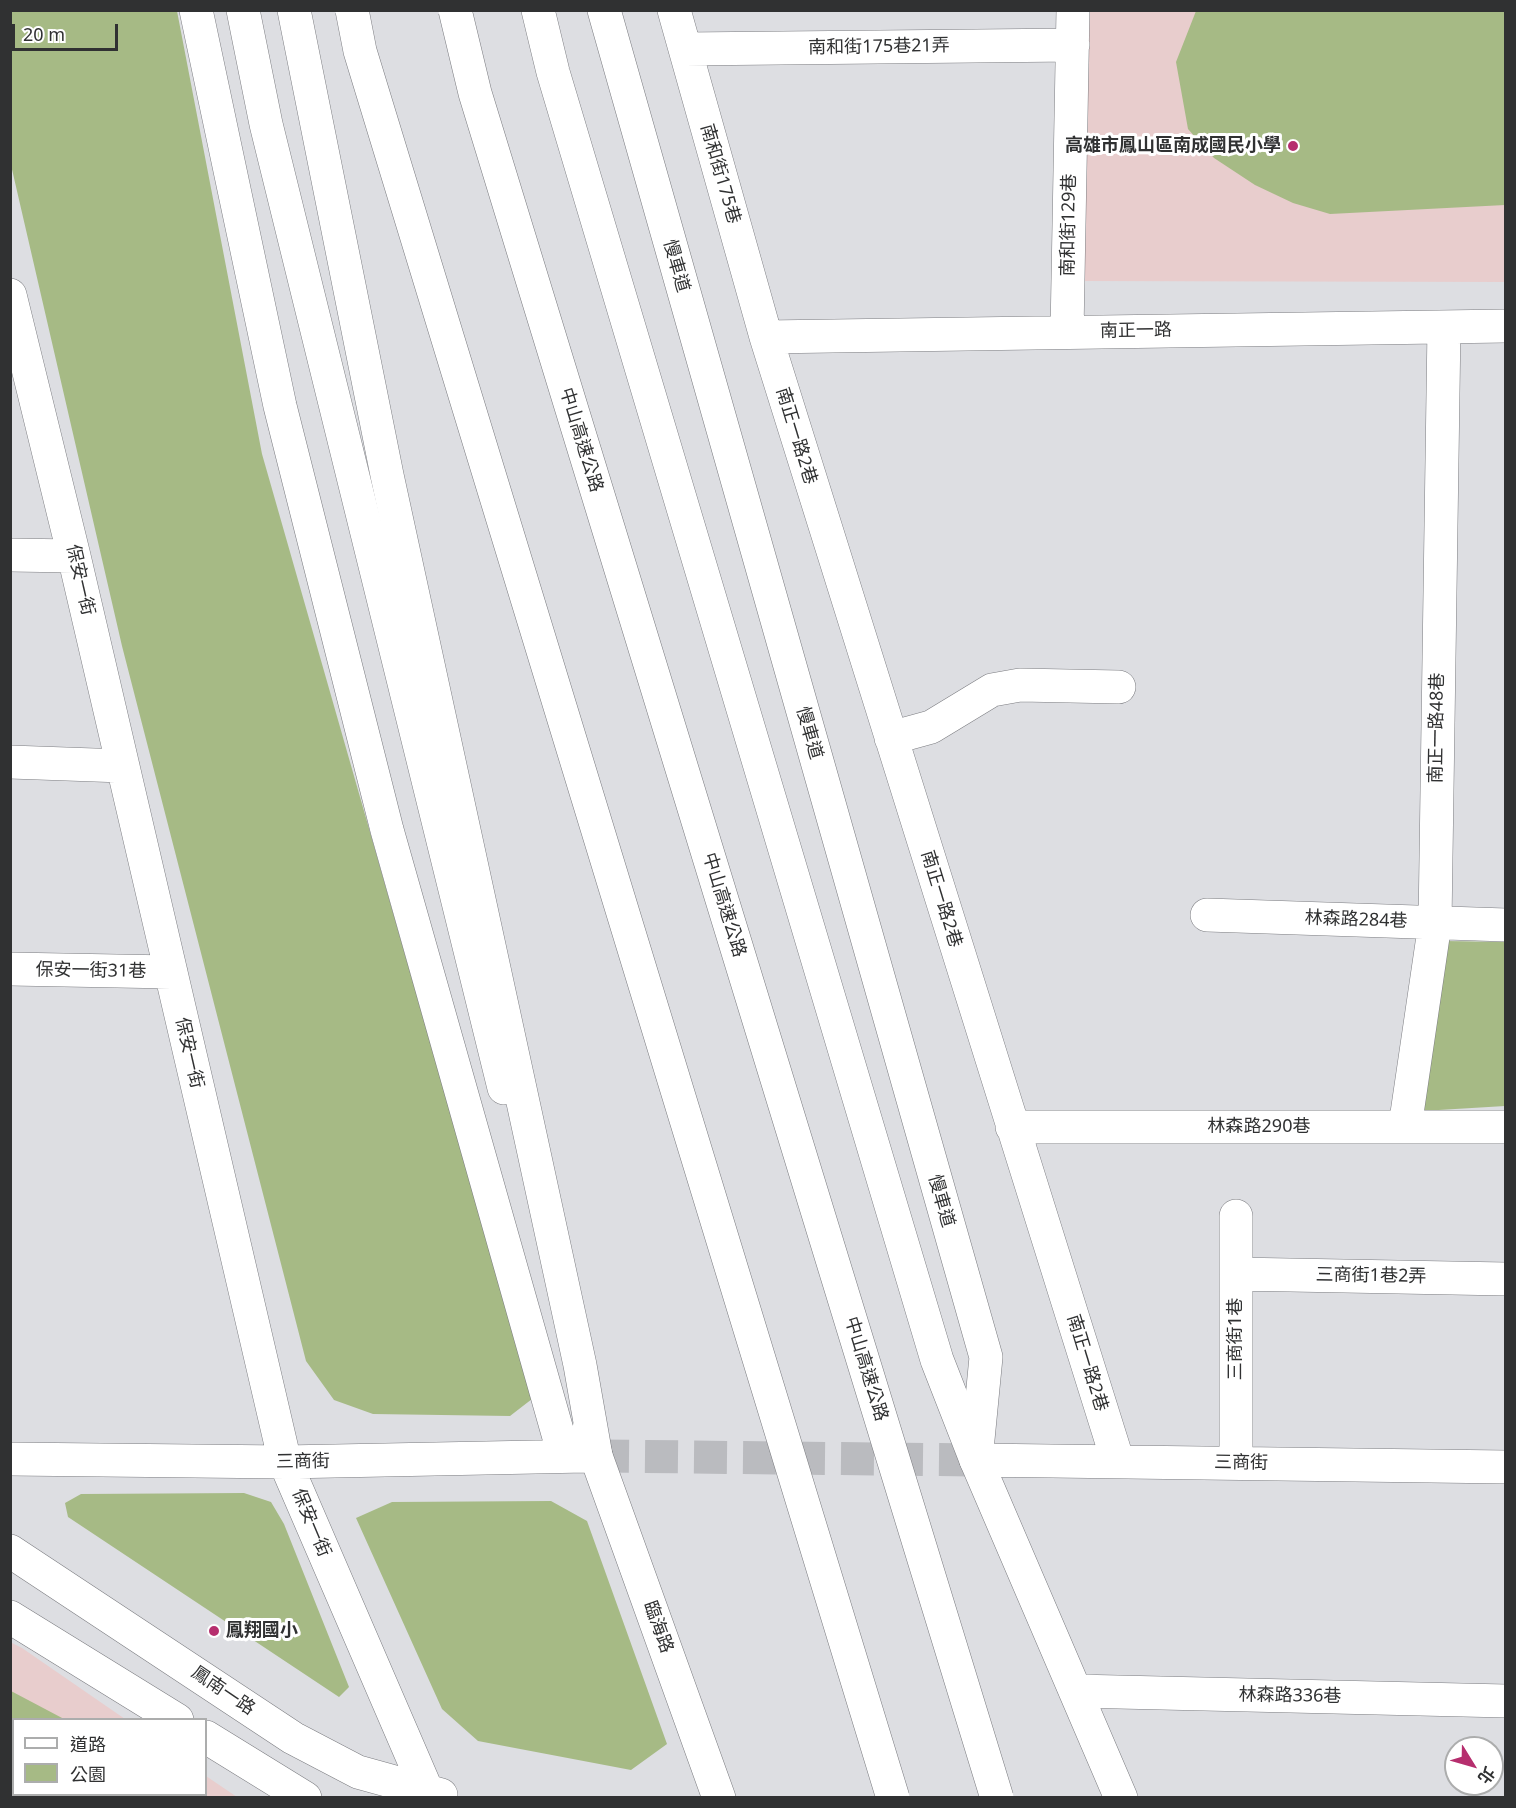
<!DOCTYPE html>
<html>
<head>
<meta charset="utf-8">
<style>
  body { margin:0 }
  #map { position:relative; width:1516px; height:1808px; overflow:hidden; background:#dddee2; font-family:"Noto Sans","Noto Sans TC",sans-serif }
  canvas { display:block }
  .frame { position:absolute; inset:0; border:12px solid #303132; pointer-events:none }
  .legend { position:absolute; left:12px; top:1718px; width:195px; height:78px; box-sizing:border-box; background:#fff; border:2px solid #acadad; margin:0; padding:8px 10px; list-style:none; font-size:18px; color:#303132 }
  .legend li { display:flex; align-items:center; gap:12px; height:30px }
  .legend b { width:30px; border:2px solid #acadad }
  .north { position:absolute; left:1444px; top:1736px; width:60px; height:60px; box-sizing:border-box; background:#fff; border:2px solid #acadad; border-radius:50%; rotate:127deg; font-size:16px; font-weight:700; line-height:24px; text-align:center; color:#303132 }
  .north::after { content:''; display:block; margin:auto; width:21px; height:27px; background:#b62e6e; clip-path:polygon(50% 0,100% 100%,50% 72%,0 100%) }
  .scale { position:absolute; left:12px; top:24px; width:106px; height:27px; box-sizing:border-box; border:3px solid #303132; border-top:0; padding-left:8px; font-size:18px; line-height:21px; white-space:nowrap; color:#303132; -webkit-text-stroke:4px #fff; paint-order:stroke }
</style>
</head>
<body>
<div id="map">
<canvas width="1516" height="1808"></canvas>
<div class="frame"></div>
<ul class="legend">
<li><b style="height:8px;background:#fff"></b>道路</li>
<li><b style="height:16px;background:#a6ba85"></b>公園</li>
</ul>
<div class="north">北</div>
<div class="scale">20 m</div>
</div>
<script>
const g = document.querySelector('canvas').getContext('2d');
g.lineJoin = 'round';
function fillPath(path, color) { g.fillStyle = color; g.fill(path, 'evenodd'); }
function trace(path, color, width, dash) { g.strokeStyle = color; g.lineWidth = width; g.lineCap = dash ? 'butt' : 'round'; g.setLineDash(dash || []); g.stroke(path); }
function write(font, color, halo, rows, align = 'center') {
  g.font = font + ' "Noto Sans","Noto Sans TC",sans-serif'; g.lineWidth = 6; g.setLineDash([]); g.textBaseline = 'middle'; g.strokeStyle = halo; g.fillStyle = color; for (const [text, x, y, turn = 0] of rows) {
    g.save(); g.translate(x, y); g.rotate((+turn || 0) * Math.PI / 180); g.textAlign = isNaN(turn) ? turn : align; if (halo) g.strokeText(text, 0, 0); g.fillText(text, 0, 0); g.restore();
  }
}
fillPath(new Path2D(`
  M1084,11H1505V282L1078,281Z
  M10,1642L22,1648L125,1719L14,1720V1794H206V1776L237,1797H11Z`), '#e8cdcd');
fillPath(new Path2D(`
  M10,11H177L262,454L532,1399L510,1416L373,1414L334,1400L306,1361L122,646L11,165Z
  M1196,11H1505V205L1330,214L1293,203L1255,185L1214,158L1188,129L1176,62Z
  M1444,941L1505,942V1106L1422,1111Z
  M244,1493L271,1502L284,1524L349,1687L339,1697L68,1517L65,1503L81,1494Z
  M551,1501L587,1521L667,1744L631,1770L478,1741L442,1709L356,1518L392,1502Z
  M11,1691L64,1719L14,1720L13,1733L11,1731Z`), '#a6ba85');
trace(new Path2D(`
  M596,1456L976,1460`), '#babbbf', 33, [33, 16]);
const minor = new Path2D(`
  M196,10L280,406L387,830L564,1455
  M243,10L266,124L504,1088
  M604,10L986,1357L976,1460L1121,1798
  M674,10L766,337L1118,1462
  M685,49L1073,45
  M10,295L74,556L285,1462L430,1798
  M1067,332L1073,10
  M766,337L1506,326
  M10,555L74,556
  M891,738L931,727L992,690L1020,685L1119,687
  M10,762L123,766
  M1207,915L1506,925
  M10,969L171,972
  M1012,1127H1506
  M1405,1127L1435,923L1444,327
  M1236,1274L1506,1279
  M589,1429L596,1456L719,1798
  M10,1459L285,1462L586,1456
  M976,1460L1506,1467
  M1236,1463V1216
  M10,1551L293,1738L358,1772L441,1795
  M10,1617L177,1720
  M1075,1691L1506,1701
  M206,1737L305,1798`);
const highway = new Path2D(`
  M294,10L387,475L580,1365L596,1456
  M538,10L553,72L937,1360L976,1460`);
trace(minor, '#7b7c80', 34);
trace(highway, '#7b7c80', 34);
trace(minor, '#fff', 33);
trace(highway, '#fff', 33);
const highwayBridge = new Path2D(`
  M352,10L360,51L893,1798
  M455,10L475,93L997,1798`);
trace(highwayBridge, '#7b7c80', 34, []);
trace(highwayBridge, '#fff', 33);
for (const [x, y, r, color] of [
  [1293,146,6,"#b62e6e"],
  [214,1631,6,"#b62e6e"]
]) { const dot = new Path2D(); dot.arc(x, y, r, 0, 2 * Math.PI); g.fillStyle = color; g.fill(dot); trace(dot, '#fff', 2); }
write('18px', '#303132', '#fff', [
  ["南和街175巷21弄",879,47,-1],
  ["南和街175巷",720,174,74],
  ["南和街129巷",1069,225,-89],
  ["慢車道",676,266,74],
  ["南正一路",1136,331,-1],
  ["南正一路2巷",796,436,73],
  ["中山高速公路",581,440,73],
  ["保安一街",80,580,77],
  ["南正一路48巷",1437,728,-89],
  ["慢車道",809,733,74],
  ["南正一路2巷",941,899,73],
  ["中山高速公路",724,905,73],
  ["林森路284巷",1356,920,2],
  ["保安一街31巷",91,971,1],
  ["保安一街",189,1053,77],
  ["林森路290巷",1259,1127],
  ["慢車道",941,1201,74],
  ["三商街1巷2弄",1371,1276,1],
  ["三商街1巷",1236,1339,-90],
  ["南正一路2巷",1087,1363,73],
  ["中山高速公路",866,1369,73],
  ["三商街",303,1462,-1],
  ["三商街",1241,1463,1],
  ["保安一街",311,1523,67],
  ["臨海路",658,1627,70],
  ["鳳南一路",223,1691,34],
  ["林森路336巷",1290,1696,1]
]);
write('bold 18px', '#303132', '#fff', [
  ["高雄市鳳山區南成國民小學",1281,146],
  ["鳳翔國小",226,1631,"left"]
], 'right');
</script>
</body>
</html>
